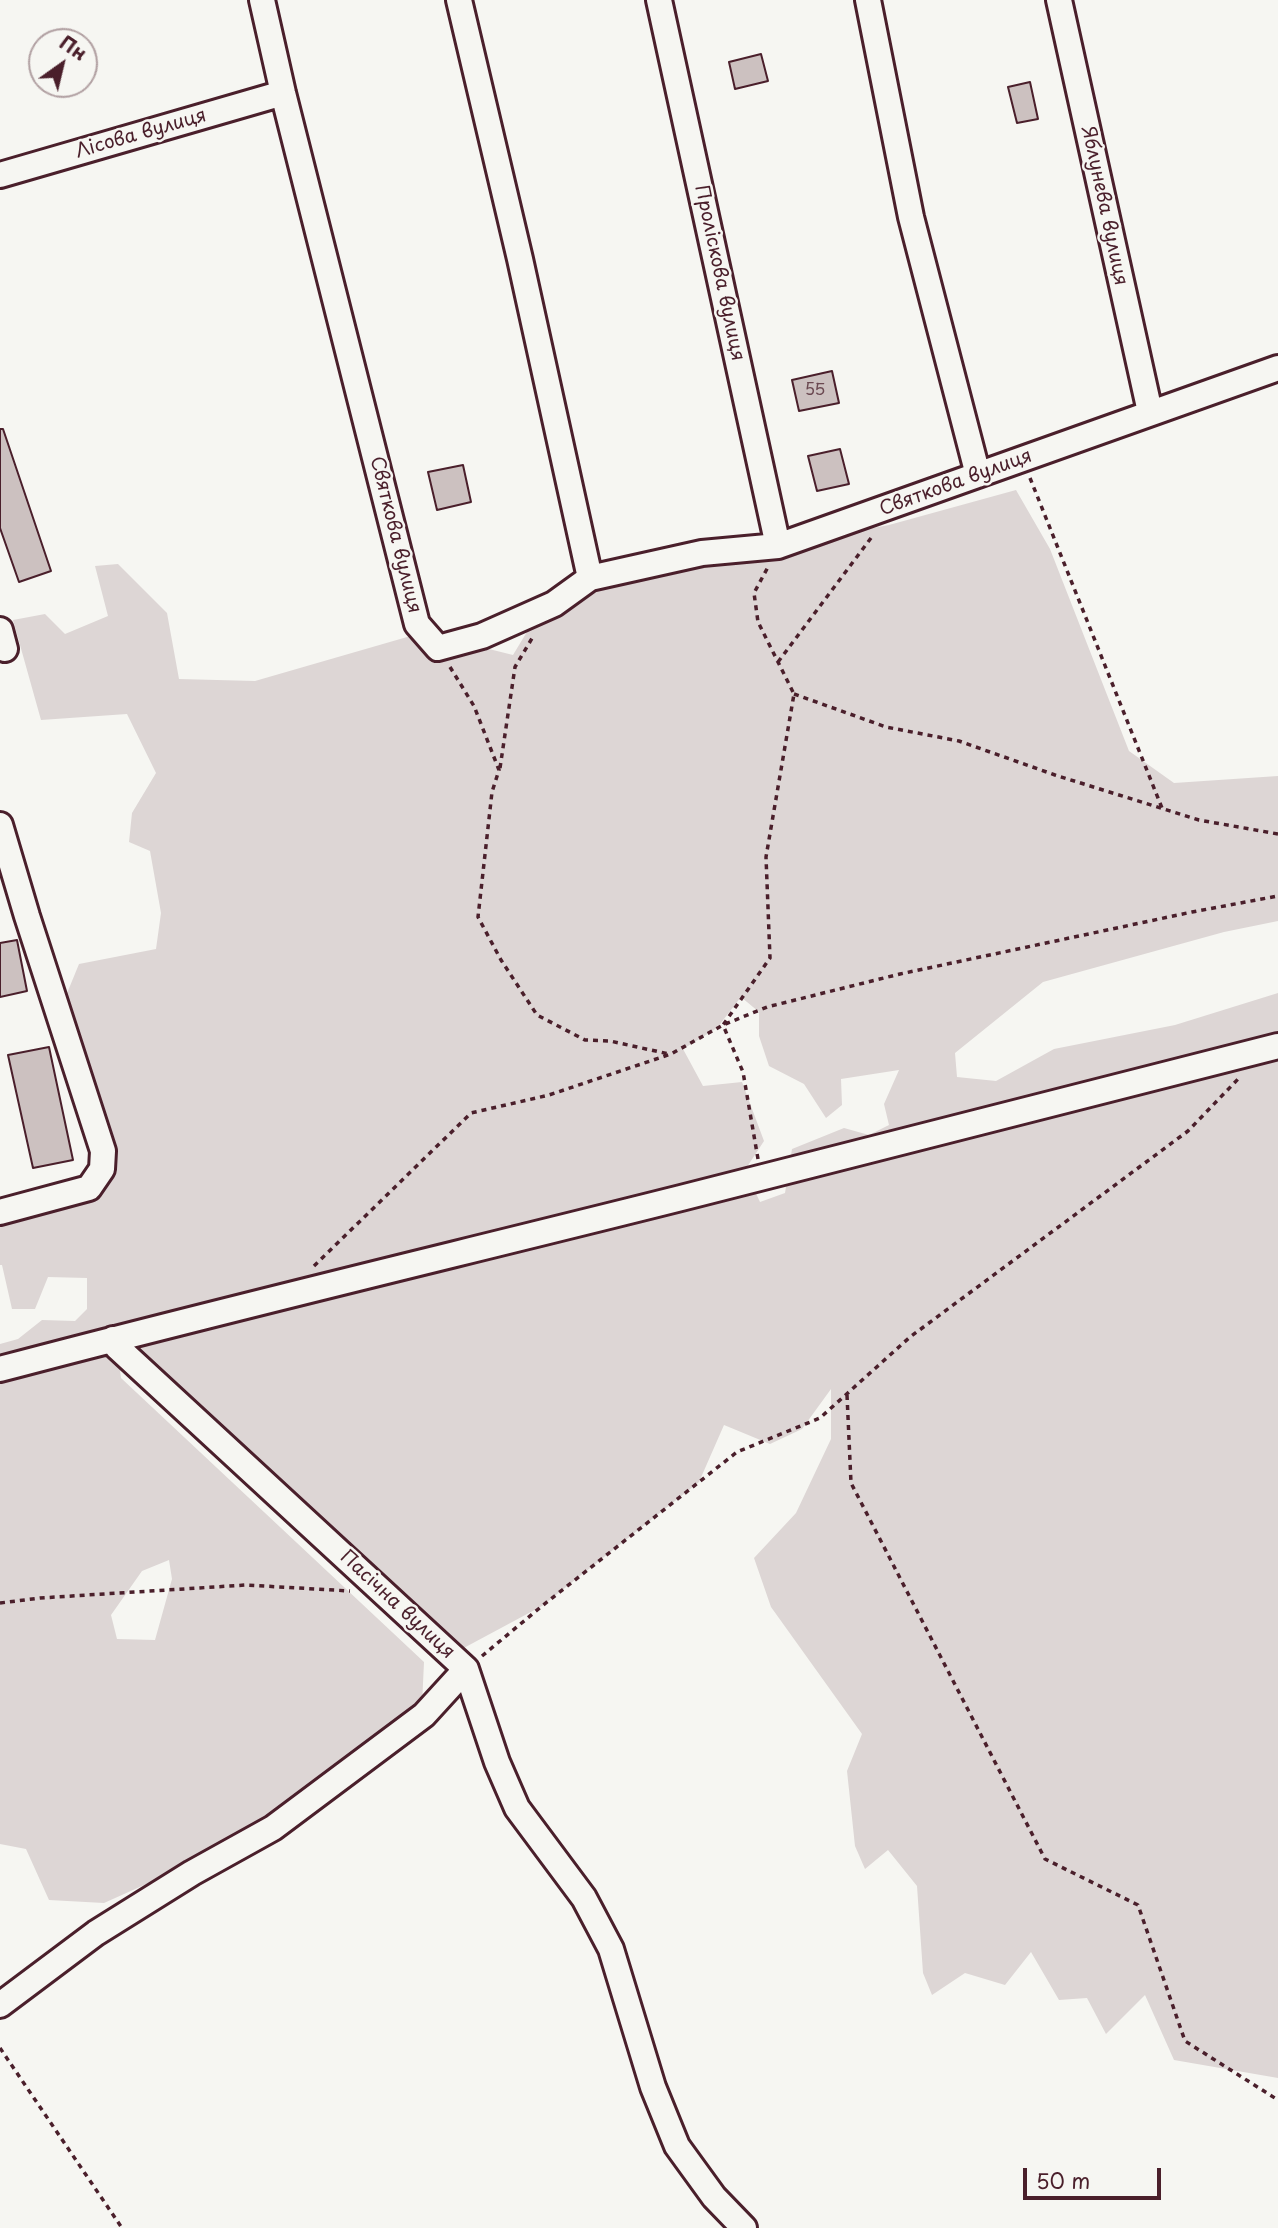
<!DOCTYPE html>
<html>
<head>
<meta charset="utf-8">
<style>
  body { margin:0 }
  #map { position:relative; width:1278px; height:2228px; overflow:hidden; background:#f6f6f2; font-family:"Playpen Sans",sans-serif }
  canvas { display:block }
  .north { position:absolute; left:28px; top:28px; width:70px; height:70px; box-sizing:border-box; background:#f6f6f2; border:2px solid #b1a0a2; border-radius:50%; rotate:34deg; font-size:19px; font-weight:700; line-height:28px; text-align:center; color:#4a1f2b }
  .north::after { content:''; display:block; margin:auto; width:24px; height:32px; background:#4a1f2b; clip-path:polygon(50% 0,100% 100%,50% 72%,0 100%) }
  .scale { position:absolute; left:1023px; top:2168px; width:138px; height:32px; box-sizing:border-box; border:4px solid #4a1f2b; border-top:0; padding-left:9px; font-size:21px; line-height:24px; white-space:nowrap; color:#4a1f2b; -webkit-text-stroke:5px #f6f6f2; paint-order:stroke }
</style>
</head>
<body>
<div id="map">
<canvas width="1278" height="2228"></canvas>
<div class="north">Пн</div>
<div class="scale">50 m</div>
</div>
<script>
const g = document.querySelector('canvas').getContext('2d');
g.lineJoin = 'round';
function fillPath(path, color) { g.fillStyle = color; g.fill(path, 'evenodd'); }
function trace(path, color, width, dash) { g.strokeStyle = color; g.lineWidth = width; g.lineCap = dash ? 'butt' : 'round'; g.setLineDash(dash || []); g.stroke(path); }
function write(font, color, halo, rows, align = 'center') {
  g.font = font + ' "Playpen Sans",sans-serif'; g.lineWidth = 5; g.setLineDash([]); g.textBaseline = 'middle'; g.strokeStyle = halo; g.fillStyle = color; for (const [text, x, y, turn = 0] of rows) {
    g.save(); g.translate(x, y); g.rotate((+turn || 0) * Math.PI / 180); g.textAlign = isNaN(turn) ? turn : align; if (halo) g.strokeText(text, 0, 0); g.fillText(text, 0, 0); g.restore();
  }
}
fillPath(new Path2D(`
  M1016,490L1050,549L1129,751L1174,783L1278,776V921L1224,932L1043,982L955,1053L957,1077L996,1081L1054,1049L1175,1025L1278,993V2078L1174,2060L1145,1995L1106,2034L1087,1998L1059,2000L1031,1952L1005,1985L965,1973L932,1995L923,1973L917,1886L888,1850L865,1869L855,1846L847,1771L862,1734L771,1607L754,1558L796,1513L831,1439V1389L802,1429L770,1444L724,1425L699,1482L542,1606L460,1650L429,1617L339,1545L117,1347L121,1378L424,1662L422,1705L231,1846L104,1903L49,1900L26,1849L0,1844V1344L18,1339L42,1320L75,1321L87,1309V1278L48,1277L35,1309H12L2,1265H0V1199L105,1177L63,1003L79,964L156,949L161,913L150,851L129,842L132,813L156,773L127,714L41,720L13,620L45,614L65,634L108,616L95,566L118,564L167,613L179,679L255,681L414,635L453,640L513,655L548,597L778,546L889,525ZM741,997L759,1012V1036L769,1066L804,1084L826,1118L842,1105L841,1079L899,1070L884,1104L889,1125L869,1135L844,1128L792,1149L785,1193L760,1202L745,1170L764,1141L742,1082L703,1086L683,1049L717,1028ZM169,1560L172,1579L155,1640L117,1639L111,1615L142,1571Z`), '#ddd6d5');
const building = new Path2D(`
  M761,54L768,81L735,89L729,62Z
  M1030,82L1038,119L1017,123L1008,87Z
  M832,371L839,403L799,411L792,380Z
  M0,429H3L51,571L19,582L0,528Z
  M840,449L849,484L817,491L808,456Z
  M463,465L471,502L437,510L428,472Z
  M17,940L27,991L0,997V943Z
  M49,1047L73,1160L33,1168L8,1055Z`);
fillPath(building, '#ccc1c0');
trace(building, '#4a1f2b', 2);
const minor = new Path2D(`
  M262,0L283,93L417,624L438,648L482,636L554,604L590,578L702,553L778,546L1278,368
  M459,0L520,259L590,578
  M659,0L778,546
  M868,0L911,217L978,475
  M1059,0L1150,412
  M0,175L283,93
  M0,630L5,649
  M0,825L27,916L103,1151L102,1169L89,1188L0,1212
  M113,1339L117,1347L466,1669L497,1762L517,1808L584,1898L611,1949L653,2087L677,2146L714,2197L744,2228
  M0,1369C226,1309 454,1255 681,1198C880,1148 1079,1096 1278,1046
  M0,2005L96,1933L192,1873L273,1828L424,1715L466,1669`);
trace(minor, '#4a1f2b', 30);
trace(new Path2D(`
  M1030,478L1162,808
  M778,662L874,534
  M450,667L474,706L499,770L492,792L478,917L501,960L537,1015L585,1040L610,1041L669,1054
  M794,694L886,727L959,741L1055,775L1199,820L1278,834
  M500,768L515,667L534,635
  M758,1159L743,1072L723,1025L770,958L766,857L794,694L758,622L754,593L768,567
  M314,1266L471,1113L549,1095L671,1054L723,1025L767,1007L900,974L1192,912L1278,896
  M847,1395L851,1483L1045,1859L1138,1905L1185,2041L1278,2100
  M0,1603L40,1598L246,1585L350,1591
  M482,1656L542,1606L737,1452L820,1418L910,1337L1188,1131L1240,1077
  M0,2048L122,2228`), '#4a1f2b', 3.5, [5, 5]);
trace(minor, '#f6f6f2', 24);
write('16px', '#6a4850', null, [
  ["55",815,391]
]);
write('19px', '#4a1f2b', '#f6f6f2', [
  ["Лісова вулиця",141,134,-16],
  ["Яблунева вулиця",1104,206,78],
  ["Проліскова вулиця",719,273,78],
  ["Святкова вулиця",956,483,-20],
  ["Святкова вулиця",395,535,76],
  ["Пасічна вулиця",397,1605,43]
]);
</script>
</body>
</html>
